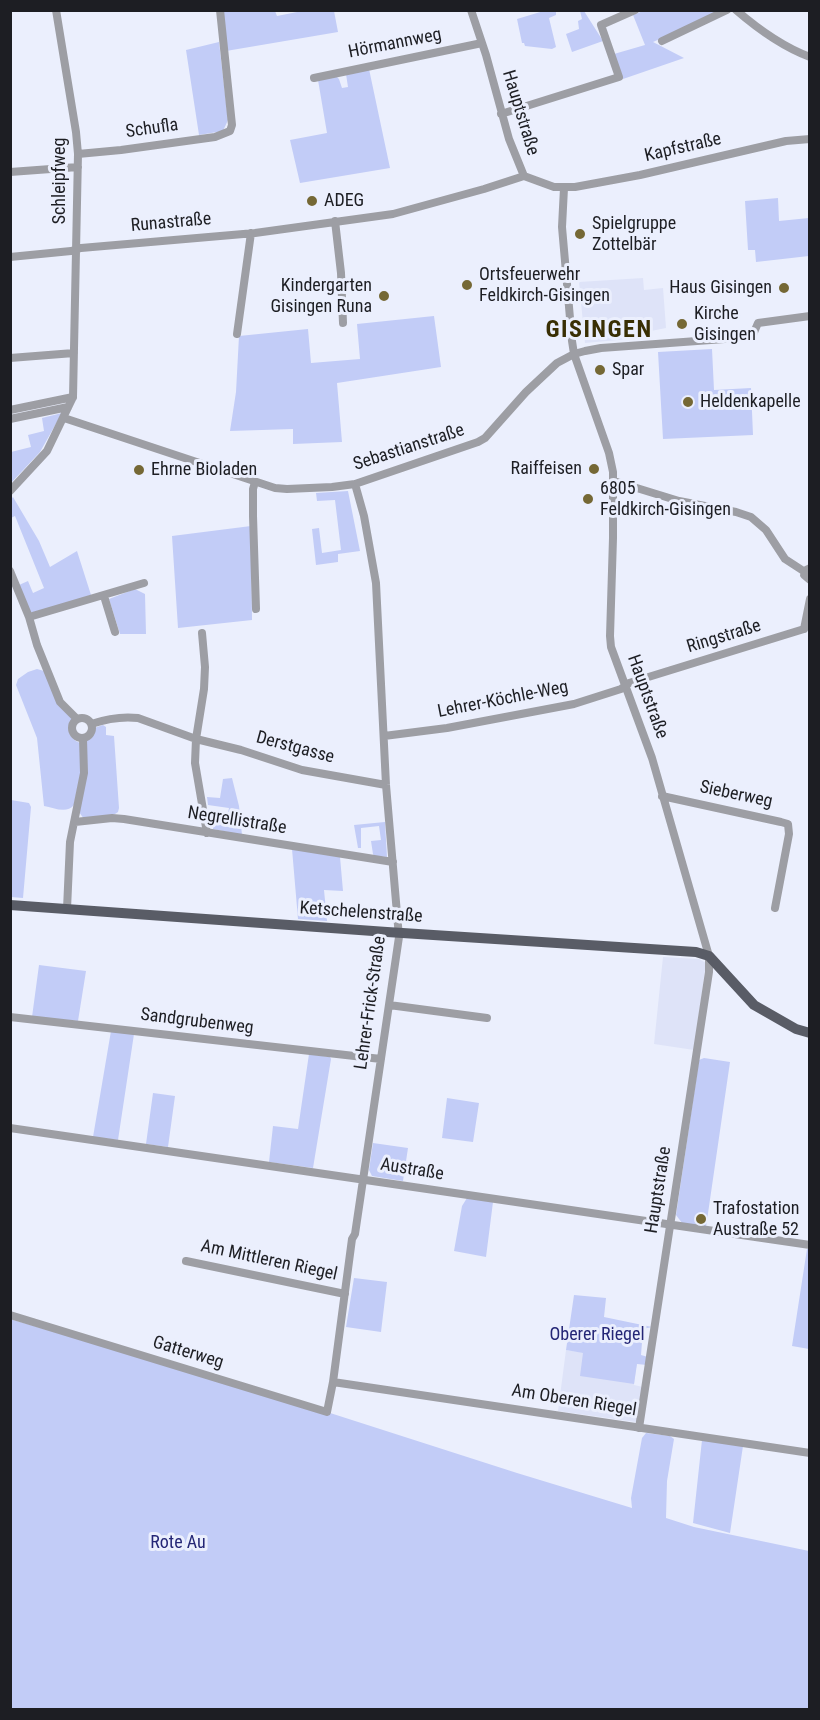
<!DOCTYPE html>
<html>
<head>
<meta charset="utf-8">
<style>
  body { margin:0 }
  #map { position:relative; width:820px; height:1720px; overflow:hidden; background:#ebeffd; font-family:"Roboto Condensed",sans-serif }
  canvas { display:block }
  .frame { position:absolute; inset:0; border:12px solid #1d1e23; pointer-events:none }
</style>
</head>
<body>
<div id="map">
<canvas width="820" height="1720"></canvas>
<div class="frame"></div>
</div>
<script>
const g = document.querySelector('canvas').getContext('2d');
g.lineJoin = 'round';
function fillPath(path, color) { g.fillStyle = color; g.fill(path, 'evenodd'); }
function trace(path, color, width, dash) { g.strokeStyle = color; g.lineWidth = width; g.lineCap = dash ? 'butt' : 'round'; g.setLineDash(dash || []); g.stroke(path); }
function write(font, color, halo, rows, align = 'center') {
  g.font = font + ' "Roboto Condensed",sans-serif'; g.lineWidth = 6; g.setLineDash([]); g.textBaseline = 'middle'; g.strokeStyle = halo; g.fillStyle = color; for (const [text, x, y, turn = 0] of rows) {
    g.save(); g.translate(x, y); g.rotate((+turn || 0) * Math.PI / 180); g.textAlign = isNaN(turn) ? turn : align; if (halo) g.strokeText(text, 0, 0); g.fillText(text, 0, 0); g.restore();
  }
}
fillPath(new Path2D(`
  M643,278L644,290L663,288L666,328L651,331V337L585,343L579,282Z
  M663,957L699,959L706,963L694,1050L654,1044Z
  M566,1350L637,1361L634,1385L643,1387L639,1420L636,1422L558,1411Z`), '#dee3f8');
fillPath(new Path2D(`
  M547,10L559,11L556,12V15L549,18L556,47L552,49L525,46L524,43H522L517,19Z
  M223,11H275L277,16L302,11H334L338,32L226,51Z
  M580,11H584L603,41L572,52L566,34L579,29L578,21L582,19Z
  M643,11H722L653,42L684,58L623,79L614,54L645,45L633,15Z
  M219,42L228,120L223,131L199,135L186,50Z
  M369,69L390,168L300,183L290,140L327,133L318,80L336,76L339,79L342,88L348,87L346,74Z
  M778,198L779,221L809,218V256L756,262L755,250H748L745,201Z
  M434,316L441,367L337,383L342,442L293,444V429L230,431L236,392L239,336L308,329L311,363L360,359L357,324Z
  M712,349L714,390L751,388L753,435L663,439L658,352Z
  M62,413L40,452L11,483V452L31,447L28,435L44,431L42,418Z
  M348,491L360,551L338,554V562L316,565L312,529L319,528L322,553L341,550L335,500L317,501L316,493Z
  M13,497L39,541L50,567L77,551L91,595L35,614L30,612L19,585L28,581L33,593L44,588L15,516L11,518L10,500Z
  M251,526L252,620L178,628L172,536Z
  M135,589L145,594L146,634H120L109,599Z
  M37,669L44,671L73,718C66,729 68,738 80,743L81,771L74,805C67,814 54,808 44,806L37,738L16,685L18,679L28,672Z
  M103,725L106,727V735L114,736L119,808L118,812L115,814L84,819L79,812L86,741L93,733L94,728Z
  M232,778L239,806L242,835L213,829V821L226,823L229,808L208,805L207,797L220,798L223,779Z
  M11,800L29,803L31,807L23,898L11,897Z
  M385,822L387,857L374,856L373,854L371,841L381,840L379,826L361,828V848H358L354,825Z
  M292,849L340,857L343,891L324,890L327,921L298,919Z
  M39,965L86,971L78,1021L32,1017Z
  M111,1031L134,1034L118,1140L93,1137Z
  M309,1054L330,1057L331,1059L313,1168L269,1162L273,1126L298,1129Z
  M704,1058L730,1062L706,1227L682,1223L676,1215L699,1060Z
  M153,1093L175,1096L168,1147L146,1144Z
  M447,1098L479,1103L473,1142L442,1138Z
  M373,1143L408,1148L403,1181L372,1176L369,1170Z
  M467,1198L493,1202L486,1257L454,1251L462,1206Z
  M807,1249H809V1349L792,1346Z
  M354,1278L387,1282L381,1332L346,1327Z
  M574,1295L606,1298L604,1317L652,1327L643,1329L641,1355L648,1357L647,1365L637,1364L634,1384L580,1376L583,1353L566,1350Z
  M10,1319L327,1412L517,1473L632,1508L631,1498L642,1438L646,1433L670,1436L674,1439L667,1481L666,1518L694,1527L809,1551V1709H11Z
  M702,1440L743,1446L730,1533L693,1523Z`), '#c2ccf7');
trace(new Path2D(`
  M471,10L486,55L509,139L524,176L554,187H575L640,175L786,141L810,139
  M736,10C758,29 783,47 810,57
  M662,41L727,10
  M314,78L482,43
  M501,114L619,77L601,25L635,10
  M78,154L121,150L215,137L230,131L232,125L220,10
  M10,172L78,167
  M564,188L562,227L572,341L574,354L609,453L613,472V538L610,636L611,647L652,758L709,956V972L639,1428
  M335,221L341,273L343,323
  M10,257L71,251L81,248L255,233L393,214L484,189L524,176
  M237,334L251,233
  M10,358L74,353
  M10,410L73,397
  M64,418L275,488L287,489L332,487L355,484L478,442L485,438L526,392L557,363L574,354L585,351L601,348L752,337L758,323L810,316
  M10,419L68,407
  M614,481L679,501L736,512L751,517L766,530L785,559L805,572
  M255,482L253,489V516L256,609
  M10,491L47,451L73,397L78,154L76,132L56,10
  M810,568L806,570L804,575L810,580
  M10,571L29,617L37,645L60,702L77,719
  M104,596L115,632
  M29,617L144,583
  M804,629L810,599
  M202,633L205,667L204,689L196,739L195,763L207,833
  M72 728a10 10 0 1 1 20 0a10 10 0 1 1-20 0Z
  M91,724C106,719 122,716 138,718L196,739L241,750L302,770L386,785
  M384,736L447,728L574,704L621,689L629,683L804,629
  M662,796L781,822L788,824L789,834L775,908
  M75,822L112,818L124,819L393,862
  M67,909L70,842L84,773L83,739
  M389,1005L487,1018
  M10,1017L381,1059
  M10,1128L810,1245
  M186,1261L345,1294
  M10,1315L327,1412L333,1382L352,1239L355,1234L399,937L386,785L376,583L364,516L355,484
  M333,1382L810,1453`), '#9d9ea4', 8);
trace(new Path2D(`
  M10,905L387,932L696,952L709,956L754,1005L796,1029L810,1033`), '#595c66', 10);
for (const [x, y, r, color] of [
  [312,201,6,"#756835"],
  [580,234,6,"#756835"],
  [467,285,6,"#756835"],
  [784,288,6,"#756835"],
  [384,296,6,"#756835"],
  [682,324,6,"#756835"],
  [600,370,6,"#756835"],
  [688,402,6,"#756835"],
  [594,469,6,"#756835"],
  [139,470,6,"#756835"],
  [588,499,6,"#756835"],
  [701,1219,6,"#756835"]
]) { const dot = new Path2D(); dot.arc(x, y, r, 0, 2 * Math.PI); g.fillStyle = color; g.fill(dot); trace(dot, '#ebeffd', 2); }
write('18px', '#1d1e23', '#ebeffd', [
  ["Hörmannweg",395,44,-11],
  ["Hauptstraße",520,113,73],
  ["Schufla",152,129,-8],
  ["Kapfstraße",683,148,-13],
  ["Schleipfweg",60,181,-90],
  ["Runastraße",171,223,-5],
  ["Sebastianstraße",409,448,-18],
  ["Ringstraße",724,637,-17],
  ["Hauptstraße",647,697,70],
  ["Lehrer-Köchle-Weg",503,700,-11],
  ["Derstgasse",295,748,15],
  ["Sieberweg",736,795,12],
  ["Negrellistraße",237,821,9],
  ["Ketschelenstraße",361,913,4],
  ["Lehrer-Frick-Straße",371,1003,-82],
  ["Sandgrubenweg",197,1022,7],
  ["Austraße",412,1170,9],
  ["Hauptstraße",659,1190,-81],
  ["Am Mittleren Riegel",269,1261,12],
  ["Gatterweg",188,1353,17],
  ["Am Oberen Riegel",574,1401,9]
]);
write('18px', '#1d1e23', '#ebeffd', [
  ["ADEG",324,201],
  ["Spielgruppe",592,224],
  ["Zottelbär",592,245],
  ["Ortsfeuerwehr",479,275],
  ["Feldkirch-Gisingen",479,296],
  ["Kindergarten",372,286,"right"],
  ["Gisingen Runa",372,307,"right"],
  ["Haus Gisingen",772,288,"right"],
  ["Kirche",694,314],
  ["Gisingen",694,335],
  ["Spar",612,370],
  ["Heldenkapelle",700,402],
  ["Raiffeisen",582,469,"right"],
  ["Ehrne Bioladen",151,470],
  ["6805",600,489],
  ["Feldkirch-Gisingen",600,510],
  ["Trafostation",713,1209],
  ["Austraße 52",713,1230]
], 'left');
write('18px', '#242676', '#ebeffd', [
  ["Oberer Riegel",597,1335],
  ["Rote Au",178,1543]
]);
g.letterSpacing = '1.5px';
write('bold 24px', '#392f04', '#ebeffd', [
  ["GISINGEN",599,331]
]);
g.letterSpacing = '0px';
</script>
</body>
</html>
